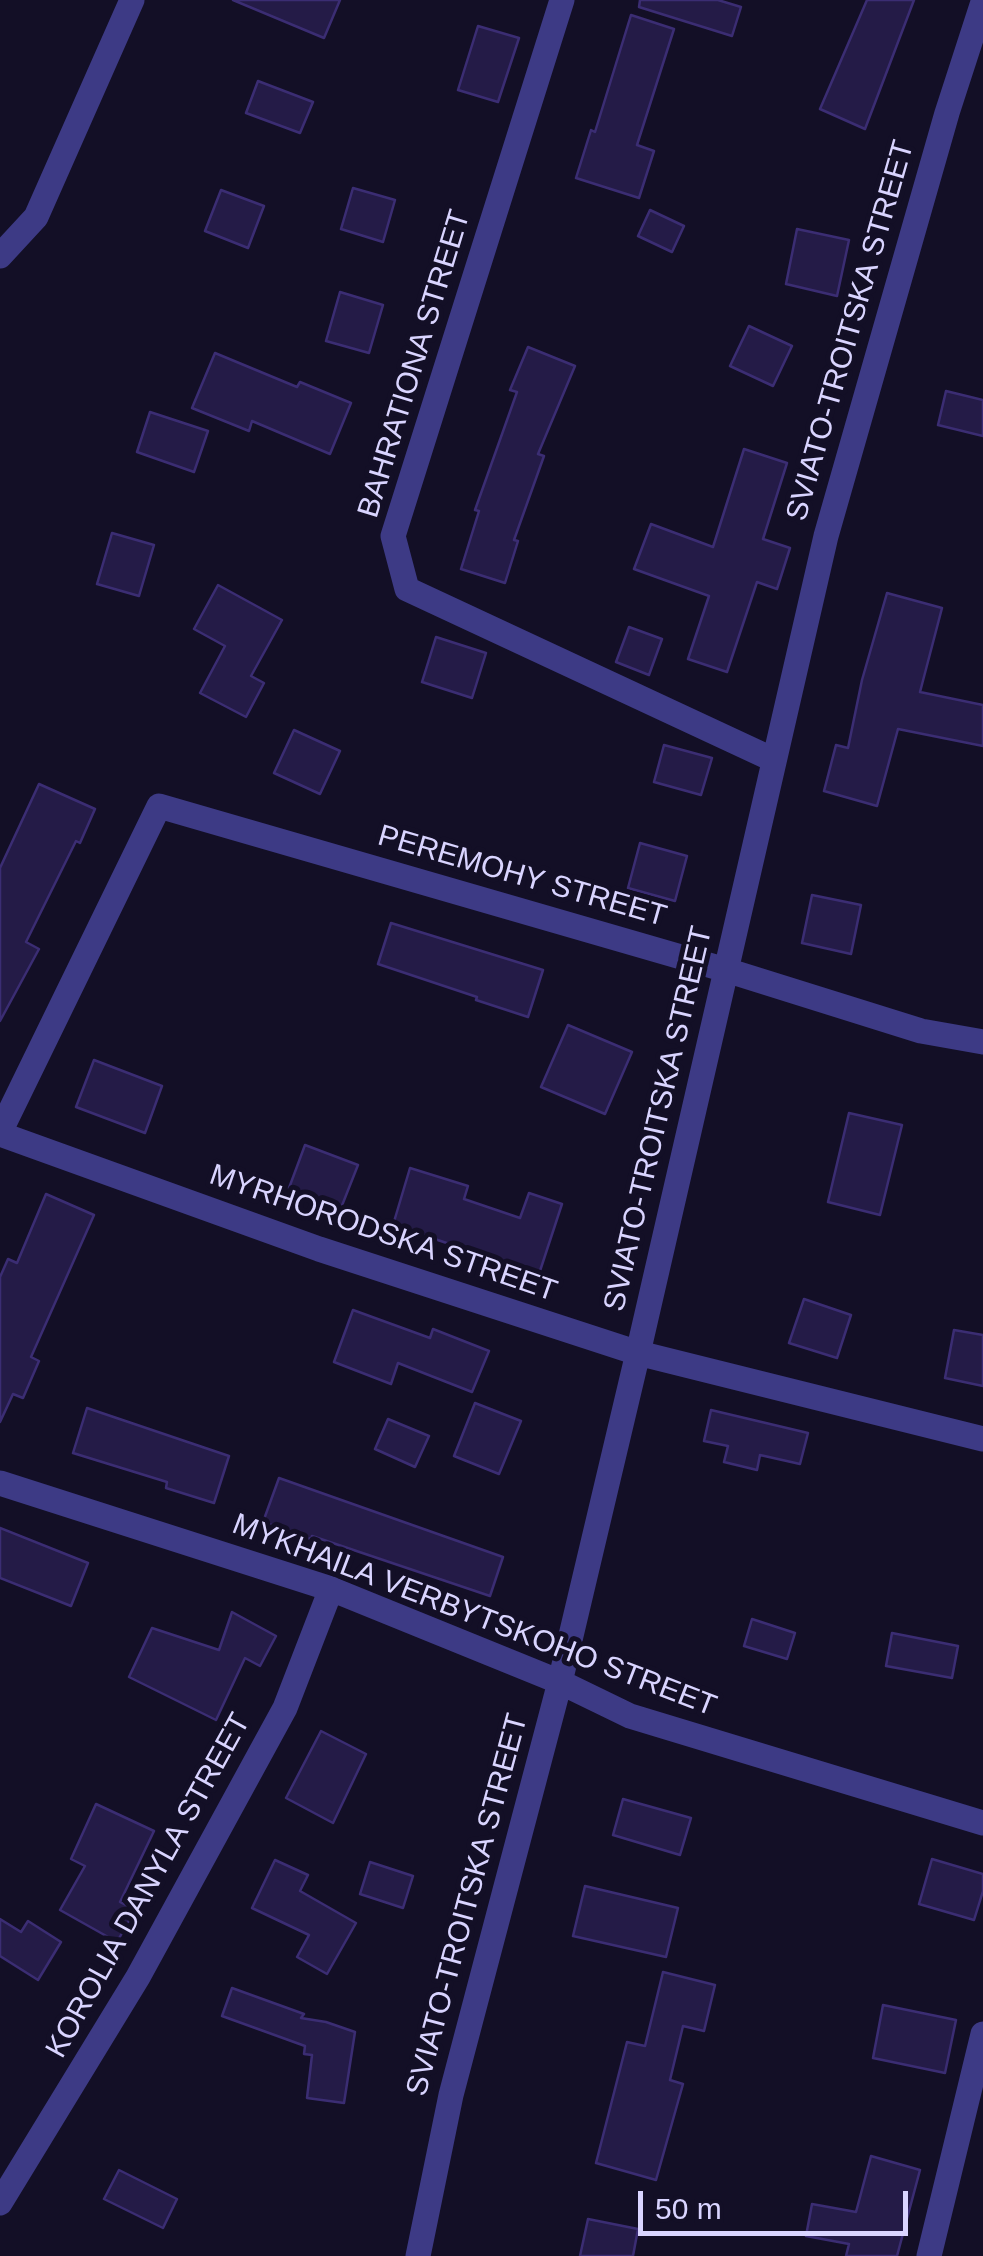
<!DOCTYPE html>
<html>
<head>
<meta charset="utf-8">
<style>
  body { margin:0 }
  #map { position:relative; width:983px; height:2256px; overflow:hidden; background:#130f26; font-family:Arial,sans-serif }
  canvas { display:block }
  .scale { position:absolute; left:638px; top:2191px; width:270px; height:45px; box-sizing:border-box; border:5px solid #d9d4ff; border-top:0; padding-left:12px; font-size:30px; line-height:35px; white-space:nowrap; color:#d9d4ff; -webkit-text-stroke:8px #130f26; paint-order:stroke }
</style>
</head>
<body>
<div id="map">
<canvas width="983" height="2256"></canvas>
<div class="scale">50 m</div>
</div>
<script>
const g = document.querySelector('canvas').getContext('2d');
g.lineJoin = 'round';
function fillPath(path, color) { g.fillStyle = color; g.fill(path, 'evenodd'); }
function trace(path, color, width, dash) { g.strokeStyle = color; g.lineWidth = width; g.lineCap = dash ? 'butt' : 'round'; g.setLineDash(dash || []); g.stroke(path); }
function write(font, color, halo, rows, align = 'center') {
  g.font = font + ' Arial,sans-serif'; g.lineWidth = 10; g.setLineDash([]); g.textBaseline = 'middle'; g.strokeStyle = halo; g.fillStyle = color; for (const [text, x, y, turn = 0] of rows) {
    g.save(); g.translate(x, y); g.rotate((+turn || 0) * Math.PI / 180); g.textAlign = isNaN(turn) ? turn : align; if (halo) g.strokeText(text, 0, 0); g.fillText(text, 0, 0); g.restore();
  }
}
const building = new Path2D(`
  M233,0H340L324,38Z
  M640,0H718L741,7L732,36L639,7Z
  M867,0H914L865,129L820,109Z
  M631,15L674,29L637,145L654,151L639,198L576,178L591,130L595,132Z
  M478,26L519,38L498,102L458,90Z
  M258,81L313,102L300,133L246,113Z
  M353,188L395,200L383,242L341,229Z
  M221,190L264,206L248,248L205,231Z
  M650,210L684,226L672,252L638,236Z
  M797,229L849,240L837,296L786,284Z
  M340,292L383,305L369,353L326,341Z
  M749,326L792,346L773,386L730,366Z
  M528,347L575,366L538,454L544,456L514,540L518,541L505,583L461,569L479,511L475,510L517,392L510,390Z
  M215,353L297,387L300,382L351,403L330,454L252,421L249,431L192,408Z
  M946,391L983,400V436L938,425Z
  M150,412L208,431L194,472L137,452Z
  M744,449L787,463L763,539L790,548L777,589L757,582L727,672L688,659L709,596L634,569L651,524L713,547Z
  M112,533L154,545L139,596L97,584Z
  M218,585L282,620L251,676L264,683L246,717L200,693L225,646L194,629Z
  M887,593L942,608L920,692L983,705V746L898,729L877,806L824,791L836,745L848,748L862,680Z
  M629,627L662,639L649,675L616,662Z
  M436,637L486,653L472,698L422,682Z
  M294,730L340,751L320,794L274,773Z
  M664,745L712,758L701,795L654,782Z
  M39,784L95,809L80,843L76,841L26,942L39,949L0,1021V868Z
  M640,843L687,856L675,901L628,888Z
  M812,895L861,905L851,954L802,943Z
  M391,923L543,970L528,1017L476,1000L477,997L378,964Z
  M568,1025L632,1052L605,1114L541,1087Z
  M94,1060L162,1086L145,1133L76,1107Z
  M849,1113L902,1125L880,1215L828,1202Z
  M305,1145L358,1165L341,1208L289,1188Z
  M410,1168L468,1186L464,1199L520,1218L529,1193L562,1204L539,1274L393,1225Z
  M46,1194L94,1215L31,1357L39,1361L23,1398L13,1394L0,1422V1277L8,1259L17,1263Z
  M804,1299L851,1315L837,1358L789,1343Z
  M353,1310L430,1338L433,1329L489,1351L472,1392L398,1363L391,1384L334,1362Z
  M954,1330L983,1335V1386L945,1378Z
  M475,1403L521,1421L499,1474L454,1456Z
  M87,1408L229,1456L214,1503L166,1488L167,1482L73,1453Z
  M711,1410L808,1433L800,1464L760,1455L757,1470L724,1462L728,1446L704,1441Z
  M388,1419L429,1436L415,1467L375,1449Z
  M279,1478L503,1557L490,1596L312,1536L311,1539L263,1522Z
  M0,1528L88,1563L71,1606L0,1578Z
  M232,1612L276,1636L260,1666L245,1658L216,1720L129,1677L152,1628L219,1650Z
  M752,1619L795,1633L787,1659L744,1646Z
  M892,1633L958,1646L952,1678L886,1666Z
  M321,1731L366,1754L333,1823L286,1798Z
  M623,1799L691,1818L680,1855L613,1835Z
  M96,1804L154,1831L120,1902L135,1910L117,1942L60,1910L85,1866L71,1859Z
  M932,1859L983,1874V1891L974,1920L919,1904Z
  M275,1860L308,1875L300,1891L356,1923L327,1974L297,1957L309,1935L252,1908Z
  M370,1862L413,1876L403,1908L360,1894Z
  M585,1886L678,1908L666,1957L573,1936Z
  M0,1919L21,1932L28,1921L61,1942L38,1980L0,1956Z
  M663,1972L715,1985L704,2031L683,2026L670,2080L683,2084L656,2180L596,2163L627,2042L645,2046Z
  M232,1988L304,2014L301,2018L326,2022L355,2032L344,2103L307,2098L312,2055L304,2054L305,2046L222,2016Z
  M883,2005L956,2020L945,2073L873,2058Z
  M871,2156L920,2170L897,2256H846L849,2244L806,2236L812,2204L856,2212Z
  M119,2170L177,2199L163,2228L104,2199Z
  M588,2219L638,2229L633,2256H580Z`);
fillPath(building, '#241b47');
trace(building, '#3b2d73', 2.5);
trace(new Path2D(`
  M562,0L393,536L407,589L774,760
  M0,256L36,217L132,0
  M0,1132L159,806L726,970L921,1031L983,1042
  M0,1134L319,1249L638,1353L983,1439
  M0,1483L331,1589L560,1682L630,1716L983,1823
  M0,2203L138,1977L285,1708L331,1589
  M418,2256L451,2095L560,1682L638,1353L826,536L947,113L983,2
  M929,2256L983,2034`), '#3d3a85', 25);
write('30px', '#d9d4ff', '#130f26', [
  ["SVIATO-TROITSKA STREET",851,331,-74],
  ["BAHRATIONA STREET",415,364,-73],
  ["PEREMOHY STREET",522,877,16],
  ["SVIATO-TROITSKA STREET",659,1119,-77],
  ["MYRHORODSKA STREET",383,1234,19],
  ["MYKHAILA VERBYTSKOHO STREET",474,1616,21],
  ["KOROLIA DANYLA STREET",149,1886,-61],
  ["SVIATO-TROITSKA STREET",468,1905,-75]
]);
</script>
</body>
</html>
